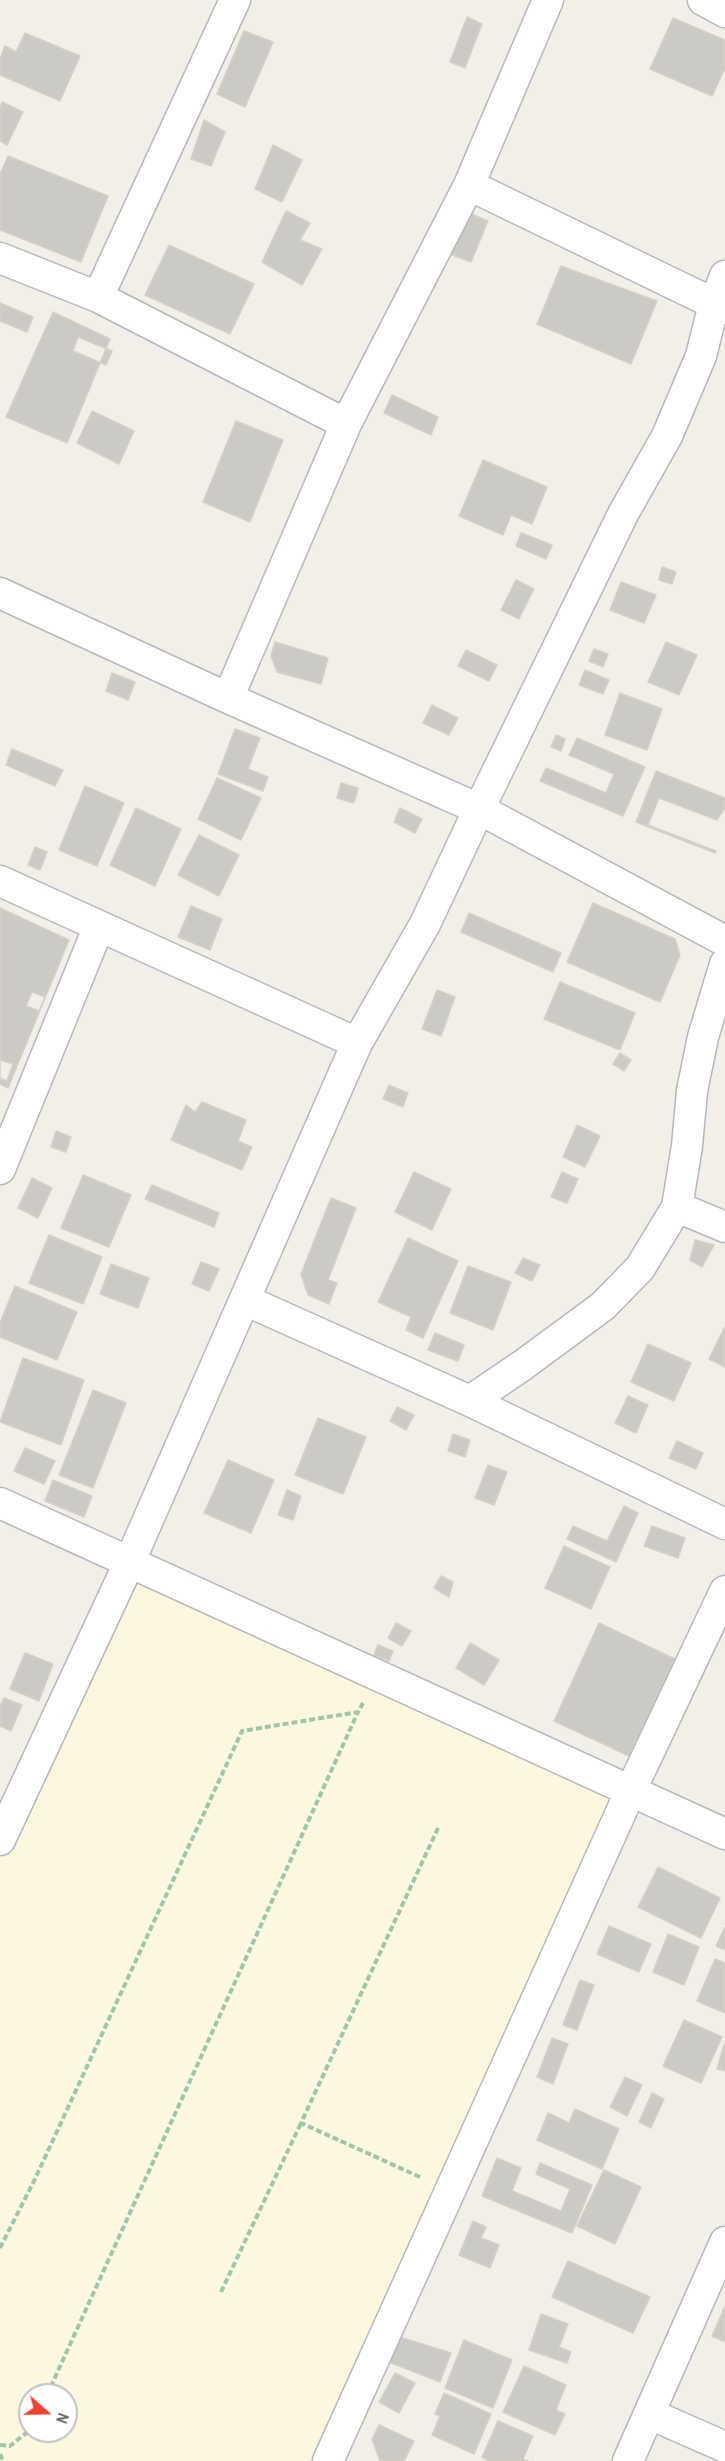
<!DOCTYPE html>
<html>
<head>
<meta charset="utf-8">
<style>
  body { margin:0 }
  #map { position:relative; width:725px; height:2461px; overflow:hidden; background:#f1efe8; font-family:"Archivo Narrow",sans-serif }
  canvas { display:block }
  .north { position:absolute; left:18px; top:2383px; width:60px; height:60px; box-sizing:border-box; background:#fff; border:2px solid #bfc1c3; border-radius:50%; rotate:110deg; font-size:16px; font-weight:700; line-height:24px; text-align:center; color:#5f6368 }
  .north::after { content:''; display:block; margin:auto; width:21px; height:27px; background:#ea4335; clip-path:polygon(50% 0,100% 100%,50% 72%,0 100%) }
</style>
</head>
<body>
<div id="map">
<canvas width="725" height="2461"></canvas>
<div class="north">N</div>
</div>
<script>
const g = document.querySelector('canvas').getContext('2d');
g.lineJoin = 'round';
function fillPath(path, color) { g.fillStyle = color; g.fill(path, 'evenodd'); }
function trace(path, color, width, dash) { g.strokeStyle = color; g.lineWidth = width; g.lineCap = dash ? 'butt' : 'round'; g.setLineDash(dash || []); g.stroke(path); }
fillPath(new Path2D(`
  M118,1563L622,1776L309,2461H0V1818ZM30,2395H66V2431H30Z`), '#fef7e0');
const building = new Path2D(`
  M467,17L482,24L465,68L450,62Z
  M673,18L725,40V68L712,96L650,69Z
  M244,31L273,42L245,107L217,94Z
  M25,33L80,56L60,101L0,75V59L5,46L16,52Z
  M2,102L23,112L7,145L0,141V108Z
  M204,120L225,132L211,166L191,159Z
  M273,145L302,160L282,202L255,189Z
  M8,156L108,196L81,262L0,230V174Z
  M286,211L310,223L300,240L322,249L302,285L262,262Z
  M469,213L488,221L471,262L450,254Z
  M169,245L254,284L230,334L145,295Z
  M561,266L657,301L631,364L537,324Z
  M0,303L33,317L27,332L0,321Z
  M53,312L110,339L67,443L6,417Z
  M78,337L112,351L106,365L73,351Z
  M392,395L438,417L431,435L384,413Z
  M92,411L134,431L119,464L77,443Z
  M236,421L283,440L250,522L203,502Z
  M483,460L547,487L532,524L511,515L503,535L459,516Z
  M521,533L552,545L546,559L516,546Z
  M662,567L676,572L672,584L659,580Z
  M516,580L534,589L519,619L501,610Z
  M621,582L656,595L644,623L610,610Z
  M275,642L328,658L321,684L277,672L271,656Z
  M666,642L697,655L679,695L648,682Z
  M594,649L608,654L603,667L589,661Z
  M466,650L497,665L489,681L458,666Z
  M585,670L609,680L603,694L579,685Z
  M112,673L135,682L128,700L106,691Z
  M620,693L662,709L647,750L605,735Z
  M432,705L458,718L449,735L423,723Z
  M235,729L260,738L248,769L268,777L263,791L218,774Z
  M556,735L565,739L561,751L551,747Z
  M577,738L645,767L623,816L540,781L546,768L606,793L614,774L569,755Z
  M12,749L63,770L55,786L6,765Z
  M656,771L725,798V808L717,820L659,798L648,825L716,851L715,853L636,822Z
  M217,778L261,798L241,840L198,819Z
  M341,783L358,788L354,803L337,798Z
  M85,786L124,803L97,866L59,850Z
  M136,808L181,829L155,886L110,865Z
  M400,808L422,819L415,833L394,822Z
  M199,835L239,855L219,896L178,875Z
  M35,847L47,852L40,870L28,865Z
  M593,903L675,939L680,955L660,1002L567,962Z
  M191,906L222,919L210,950L178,937Z
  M0,908L69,940L8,1088L0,1084Z
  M469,913L561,953L553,972L461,932Z
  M560,982L635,1013L620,1050L544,1019Z
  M437,990L455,997L441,1036L422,1029Z
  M32,992L45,997L39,1011L26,1006Z
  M620,1053L631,1060L624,1071L613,1064Z
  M0,1060L13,1064L7,1081L0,1078Z
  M389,1085L408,1093L403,1107L383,1099Z
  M202,1102L246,1120L238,1141L252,1147L242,1170L171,1140L186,1105L195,1112Z
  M577,1125L600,1136L585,1167L563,1157Z
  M56,1131L71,1137L66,1152L51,1147Z
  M414,1172L451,1189L432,1230L395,1212Z
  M562,1172L578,1179L567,1203L551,1197Z
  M83,1175L131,1195L109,1247L61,1228Z
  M32,1178L52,1188L38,1218L18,1208Z
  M152,1185L219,1213L214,1227L145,1199Z
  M331,1198L356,1208L328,1280L337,1283L329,1304L308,1295L301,1274Z
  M49,1235L102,1257L83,1304L29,1283Z
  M408,1238L458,1261L423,1338L406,1330L411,1317L378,1302Z
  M695,1240L714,1245L702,1267L690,1260Z
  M523,1258L540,1265L532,1281L515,1273Z
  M201,1262L219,1269L209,1291L192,1284Z
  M111,1264L149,1278L138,1308L100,1294Z
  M468,1266L511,1282L493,1330L450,1313Z
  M15,1286L77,1312L57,1360L0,1337V1323Z
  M725,1326V1367L709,1359Z
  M435,1333L464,1345L458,1361L428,1350Z
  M648,1344L691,1363L674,1401L631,1382Z
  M23,1358L84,1380L61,1445L0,1422Z
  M93,1390L126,1403L93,1488L59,1475Z
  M628,1396L648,1405L636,1433L615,1423Z
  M397,1407L414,1415L406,1430L390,1421Z
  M318,1418L366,1437L343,1494L295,1475Z
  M453,1434L470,1440L465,1457L448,1451Z
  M677,1441L703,1453L696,1469L669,1458Z
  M25,1448L55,1461L44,1484L14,1471Z
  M228,1460L274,1480L251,1533L204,1513Z
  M488,1465L507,1472L494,1505L475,1498Z
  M53,1480L92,1496L84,1517L45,1501Z
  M287,1490L301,1496L293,1520L278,1515Z
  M624,1506L638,1513L616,1562L567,1539L573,1526L607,1541Z
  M652,1526L685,1538L678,1558L644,1546Z
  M564,1546L610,1567L591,1609L545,1588Z
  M441,1576L453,1582L449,1597L434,1588Z
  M396,1623L411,1631L402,1646L388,1638Z
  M599,1623L675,1659L629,1756L554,1721Z
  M470,1643L499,1660L484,1685L456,1668Z
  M378,1645L393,1651L389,1661L374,1655Z
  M25,1653L53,1664L39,1701L10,1689Z
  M4,1698L22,1705L11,1731L0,1726V1706Z
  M658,1867L720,1898L701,1938L638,1907Z
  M609,1926L651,1944L639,1972L597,1954Z
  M725,1927V1950L716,1946Z
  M668,1934L699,1947L684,1985L653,1972Z
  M715,1959L725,1963V2013L697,2001Z
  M580,1980L594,1985L577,2030L563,2025Z
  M684,2020L722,2037L701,2083L663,2066Z
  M552,2038L568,2044L553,2084L537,2077Z
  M724,2045H725V2071L717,2069Z
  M625,2077L642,2085L627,2116L610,2107Z
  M652,2093L664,2099L651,2128L639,2122Z
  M575,2109L619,2129L602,2169L537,2140L548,2113L569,2123Z
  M497,2158L521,2168L512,2191L561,2211L570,2189L536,2174L540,2163L592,2185L572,2233L482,2196Z
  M604,2170L641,2187L615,2244L577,2226Z
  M473,2221L486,2227L481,2238L499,2245L490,2268L459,2255Z
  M568,2261L650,2297L633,2333L552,2297Z
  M725,2306V2342L712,2336Z
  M541,2314L568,2324L559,2347L571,2352L567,2363L529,2350Z
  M400,2337L451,2353L440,2382L389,2362Z
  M464,2340L512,2360L493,2408L445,2388Z
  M524,2366L566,2385L556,2410L565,2414L555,2435L503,2412Z
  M395,2373L415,2383L399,2413L379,2402Z
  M444,2393L491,2414L474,2454L432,2435L440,2416L435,2414Z
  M498,2421L533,2436L523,2459L528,2461H490L482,2457Z
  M379,2425L414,2441L404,2461H380L372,2439Z`);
fillPath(building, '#cccac5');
trace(building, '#d6d1c6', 1.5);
const minor = new Path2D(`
  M703,0L725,12
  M469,185L725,309
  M0,258L98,297L346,424
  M98,297L235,0
  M0,593L228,698L479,809L725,941
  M228,698L346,424L469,185L548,0
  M0,881L357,1043
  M0,1169L99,926
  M677,1207L725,1227
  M245,1300L470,1401L725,1524
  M470,1401L523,1365L603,1306L640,1268L677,1207L687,1146L692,1091L703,1037L725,964
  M0,1503L725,1834
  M0,1840L130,1561L357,1043L425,924L479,809L623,514L667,436L701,356L714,304L725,276
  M650,2414L725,2447
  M328,2461L631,1790L725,1591
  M628,2461L725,2242`);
trace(minor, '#b5b8bc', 33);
trace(new Path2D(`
  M420,2177L301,2123L439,1826
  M0,2248L35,2179L242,1731L358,1712L363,1703
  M221,2292L301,2123
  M47,2395L358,1712
  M0,2445L10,2446L30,2430
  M0,2454L3,2461`), '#9cc7a9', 4, [6, 3]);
trace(minor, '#fff', 30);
</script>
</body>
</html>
